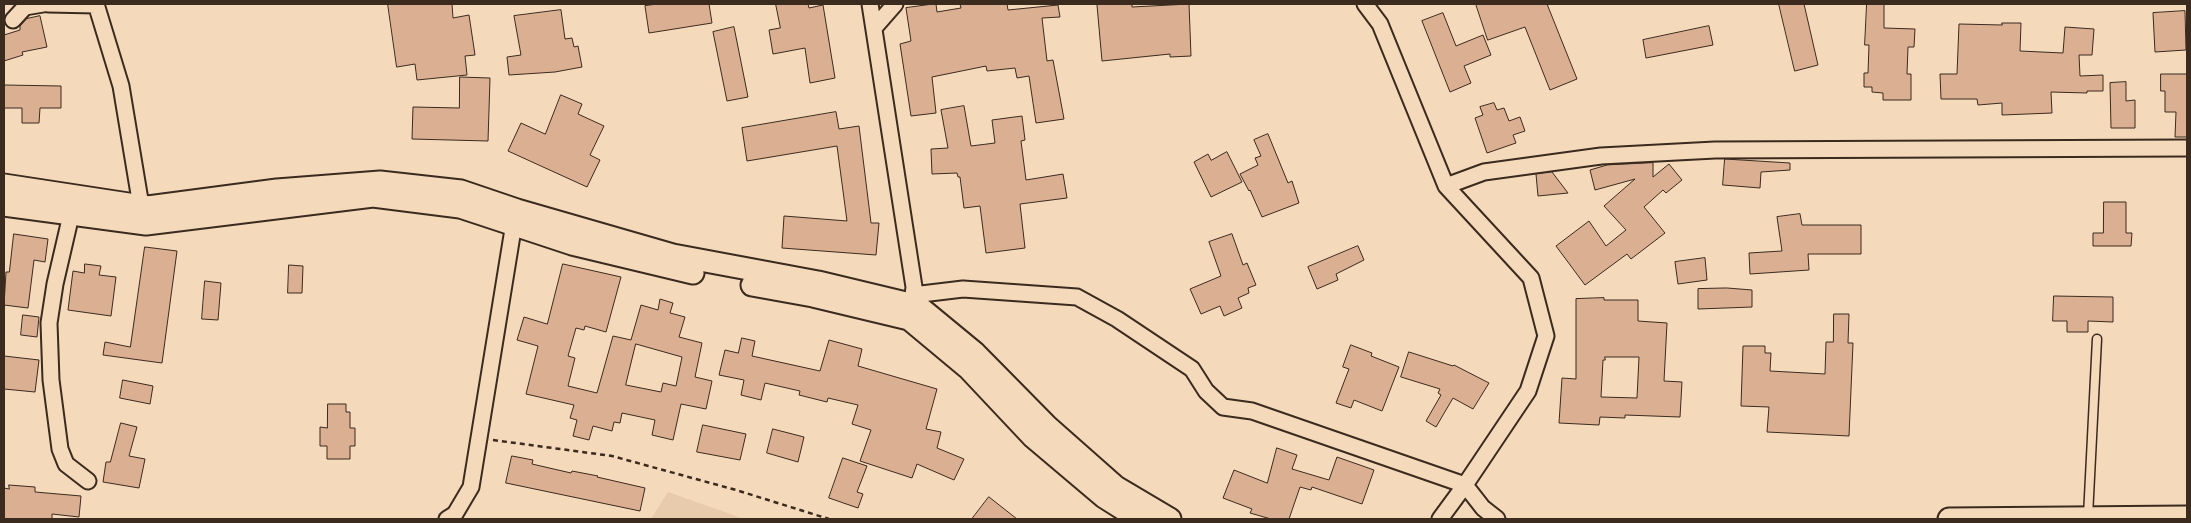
<!DOCTYPE html>
<html>
<head>
<meta charset="utf-8">
<style>
  body { margin:0 }
  #map { position:relative; width:2191px; height:523px; overflow:hidden; background:#f4d9bb; font-family:"Patrick Hand",sans-serif }
  canvas { display:block }
  .frame { position:absolute; inset:0; border:5px solid #3b2a1e; pointer-events:none }
</style>
</head>
<body>
<div id="map">
<canvas width="2191" height="523"></canvas>
<div class="frame"></div>
</div>
<script>
const g = document.querySelector('canvas').getContext('2d');
g.lineJoin = 'round';
function fillPath(path, color) { g.fillStyle = color; g.fill(path, 'evenodd'); }
function trace(path, color, width, dash) { g.strokeStyle = color; g.lineWidth = width; g.lineCap = dash ? 'butt' : 'round'; g.setLineDash(dash || []); g.stroke(path); }
fillPath(new Path2D(`
  M668,492L744,519H651Z`), '#e8caac');
const building = new Path2D(`
  M388,4H452L453,18L469,15L475,55L465,56L467,75L417,80L415,64L397,67Z
  M658,4H709L712,23L649,33L645,6Z
  M776,4H808L809,8L823,5L835,78L810,83L805,48L773,54L769,30L780,28Z
  M936,4L937,12L961,8L960,4H1007L1008,10L1058,5L1060,17L1042,18L1047,61L1053,60L1064,119L1036,123L1029,76L1017,78L1015,68L987,71L986,66L932,77L936,113L911,116L900,44L911,41L906,8Z
  M1112,4H1132V7L1189,4L1191,56L1170,57V54L1102,61L1097,5Z
  M1476,4H1547L1577,79L1550,90L1525,27L1488,40Z
  M1779,4H1804L1818,65L1795,71Z
  M1867,4H1884V28L1915,29L1914,47H1908L1907,74H1911V100H1883V93L1872,92V87H1864V73H1868L1869,45H1865Z
  M561,10L565,39L572,38L574,47L578,46L582,67L555,72L509,75L507,57L521,55L514,16Z
  M2185,11L2186,50L2155,52L2153,13Z
  M1443,13L1456,46L1483,35L1491,55L1464,66L1471,83L1450,92L1422,21Z
  M40,16L47,47L22,52L23,55L4,61V35L20,30V26L26,19Z
  M2002,23H2021L2020,51L2063,53L2065,27L2094,29L2092,55H2079L2080,76L2103,75V91H2087V93L2051,92L2052,113L2002,115V103L1978,105L1977,99H1941L1940,74H1957L1959,24L2002,25Z
  M1709,26L1713,45L1646,58L1643,40Z
  M734,27L748,97L727,101L713,32Z
  M2161,74H2187V137H2175L2176,112H2165V91H2161Z
  M460,77L490,78L488,141L412,139L413,107L459,108Z
  M2126,82V101L2135,100V128H2111L2110,83Z
  M4,85L61,86V108H40L39,123H22V108H4Z
  M561,95L582,104L578,114L604,126L590,155L600,160L587,187L508,151L521,123L545,134Z
  M1494,103L1497,110L1504,108L1509,121L1520,117L1525,131L1513,135L1516,143L1487,153L1475,118L1483,115L1480,107Z
  M964,106L971,146L995,143L992,120L1022,116L1025,140L1021,141L1026,180L1063,174L1067,198L1020,204L1025,248L986,253L980,206L964,208L960,177H958L957,173L932,174L931,149L948,148L941,110Z
  M836,112L839,129L859,126L871,223H879L876,255L782,248L784,216L847,221L837,146L747,161L742,128Z
  M1268,134L1288,183L1292,181L1299,203L1262,217L1250,190L1249,191L1240,174L1258,165L1255,158L1261,156L1254,140Z
  M1227,152L1242,182L1211,197L1194,162L1208,154L1211,160Z
  M1725,159L1790,163V170L1761,172L1760,188L1723,185Z
  M1653,163V177L1669,164L1682,180L1666,193L1663,190L1644,207L1665,233L1631,259L1627,254L1585,285L1556,246L1589,221L1606,246L1626,230L1604,206L1635,179L1595,190L1590,170L1607,165Z
  M1552,172L1568,193L1538,196L1536,174Z
  M2104,202H2126V233H2132L2131,246H2093V233H2103Z
  M1800,214L1802,225H1861V254H1808L1809,270L1750,274L1749,253L1782,251L1777,217Z
  M14,234L48,239L45,262L34,260L28,308L4,305L6,272H9Z
  M1232,234L1243,265L1247,263L1256,285L1248,288L1249,293L1238,298L1242,308L1224,316L1220,306L1201,314L1190,289L1221,276L1209,242Z
  M1358,246L1364,260L1336,274L1338,280L1317,289L1308,267Z
  M145,247L177,251L162,363L103,355L105,342L130,347Z
  M1705,258L1707,280L1678,284L1675,262Z
  M85,264L101,266L99,275L116,277L111,316L68,310L73,271L84,273Z
  M563,264L621,277L606,332L585,326L584,330L576,328L568,356L575,358L568,386L597,393L613,336L631,340L641,305L658,310L660,299L673,303L670,313L685,317L679,337L702,343L695,377L712,381L706,409L681,404L673,440L652,435L655,420L622,413L620,423L614,422L612,431L593,426L589,440L573,436L577,420L570,418L574,405L526,394L538,346L517,340L524,317L547,324ZM636,344L682,357L676,386L663,383L661,392L626,385Z
  M289,265L303,266L302,293H288Z
  M205,281L221,283L218,320L202,319Z
  M1727,288L1752,290V307L1698,309V289Z
  M2054,296L2113,297V322L2088,321V332H2067V321H2053Z
  M1604,298V300H1638V321L1667,323L1664,381L1682,382L1680,417L1625,415V418L1600,417L1599,425L1559,423L1562,378L1576,379V299ZM1605,357H1639L1637,398L1601,397L1603,360H1605Z
  M1834,314H1849L1848,343H1853L1849,436L1767,432L1769,407L1741,406L1743,346H1765V353H1771L1770,371L1825,374L1826,342H1833Z
  M23,315L39,317L37,337L21,335Z
  M742,338L755,341L752,356L820,371L829,340L862,349L858,366L937,389L926,429L941,432L937,448L964,459L954,480L917,464L912,478L860,461L871,430L852,424L858,405L828,398L827,402L799,395L800,391L765,383L761,400L741,395L744,380L719,375L725,350L738,353Z
  M1351,345L1372,353L1371,356L1399,367L1382,411L1354,400L1351,408L1336,403L1349,369L1343,367Z
  M1409,352L1453,366L1454,365L1489,383L1473,409L1453,398L1436,427L1426,421L1441,395L1438,393L1440,389L1401,377Z
  M4,356L39,360L35,392L4,389Z
  M123,380L153,386L150,404L120,398Z
  M328,404H346V412H350V428H355V446H350V459H327V446H320V427L327,428Z
  M121,423L137,427L129,456L145,459L139,488L103,482L106,462H110Z
  M703,425L746,434L740,460L697,452Z
  M773,429L804,437L798,462L767,453Z
  M1277,448L1297,455L1292,469L1329,480L1337,457L1374,470L1362,504L1312,487L1311,490L1300,487L1289,519H1271L1250,513L1252,509L1223,498L1234,470L1267,483Z
  M512,456L533,460L532,464L571,473L572,471L598,476L597,477L645,488L640,511L506,483Z
  M843,458L867,466L857,492L863,494L858,508L829,498Z
  M9,485L35,487V492L81,496L79,517L52,514V519H4V488L9,489Z
  M989,497L1017,519H972Z`);
fillPath(building, '#dbb092');
trace(building, '#3b2a1e', 1);
const lane = new Path2D(`
  M2088,516L2097,339`);
const street = new Path2D(`
  M48,4L96,5
  M96,4L121,86L141,206L140,214
  M870,4L914,287L912,304
  M13,20L25,7L43,4
  M874,28L895,4
  M1446,186L1484,172L1601,156L1715,150L2187,148
  M71,215L55,284L49,323L51,380L60,449L66,464L88,481
  M913,295L963,289L1077,297L1117,319L1192,369L1206,391L1223,407L1252,411L1465,485L1528,391L1546,336L1531,278L1446,186L1380,24L1365,4
  M447,519L455,514L471,487L515,217
  M1440,519L1465,485L1483,508L1497,519`);
const secondary = new Path2D(`
  M4,185L148,207L277,190L380,182L461,191L517,210L673,255L818,282L918,306L975,353L1047,426L1116,487L1170,519
  M4,205L146,224L373,196L460,207L572,244L693,273
  M752,285L813,296L909,319L969,369L1033,437L1104,497L1139,519
  M1949,519L2187,517`);
trace(lane, '#3b2a1e', 11);
trace(street, '#3b2a1e', 19);
trace(secondary, '#3b2a1e', 25);
trace(new Path2D(`
  M493,440L612,456L736,490L829,519`), '#3b2a1e', 2.5, [5, 4]);
trace(lane, '#f4d9bb', 8);
trace(street, '#f4d9bb', 15);
trace(secondary, '#f4d9bb', 21);
</script>
</body>
</html>
